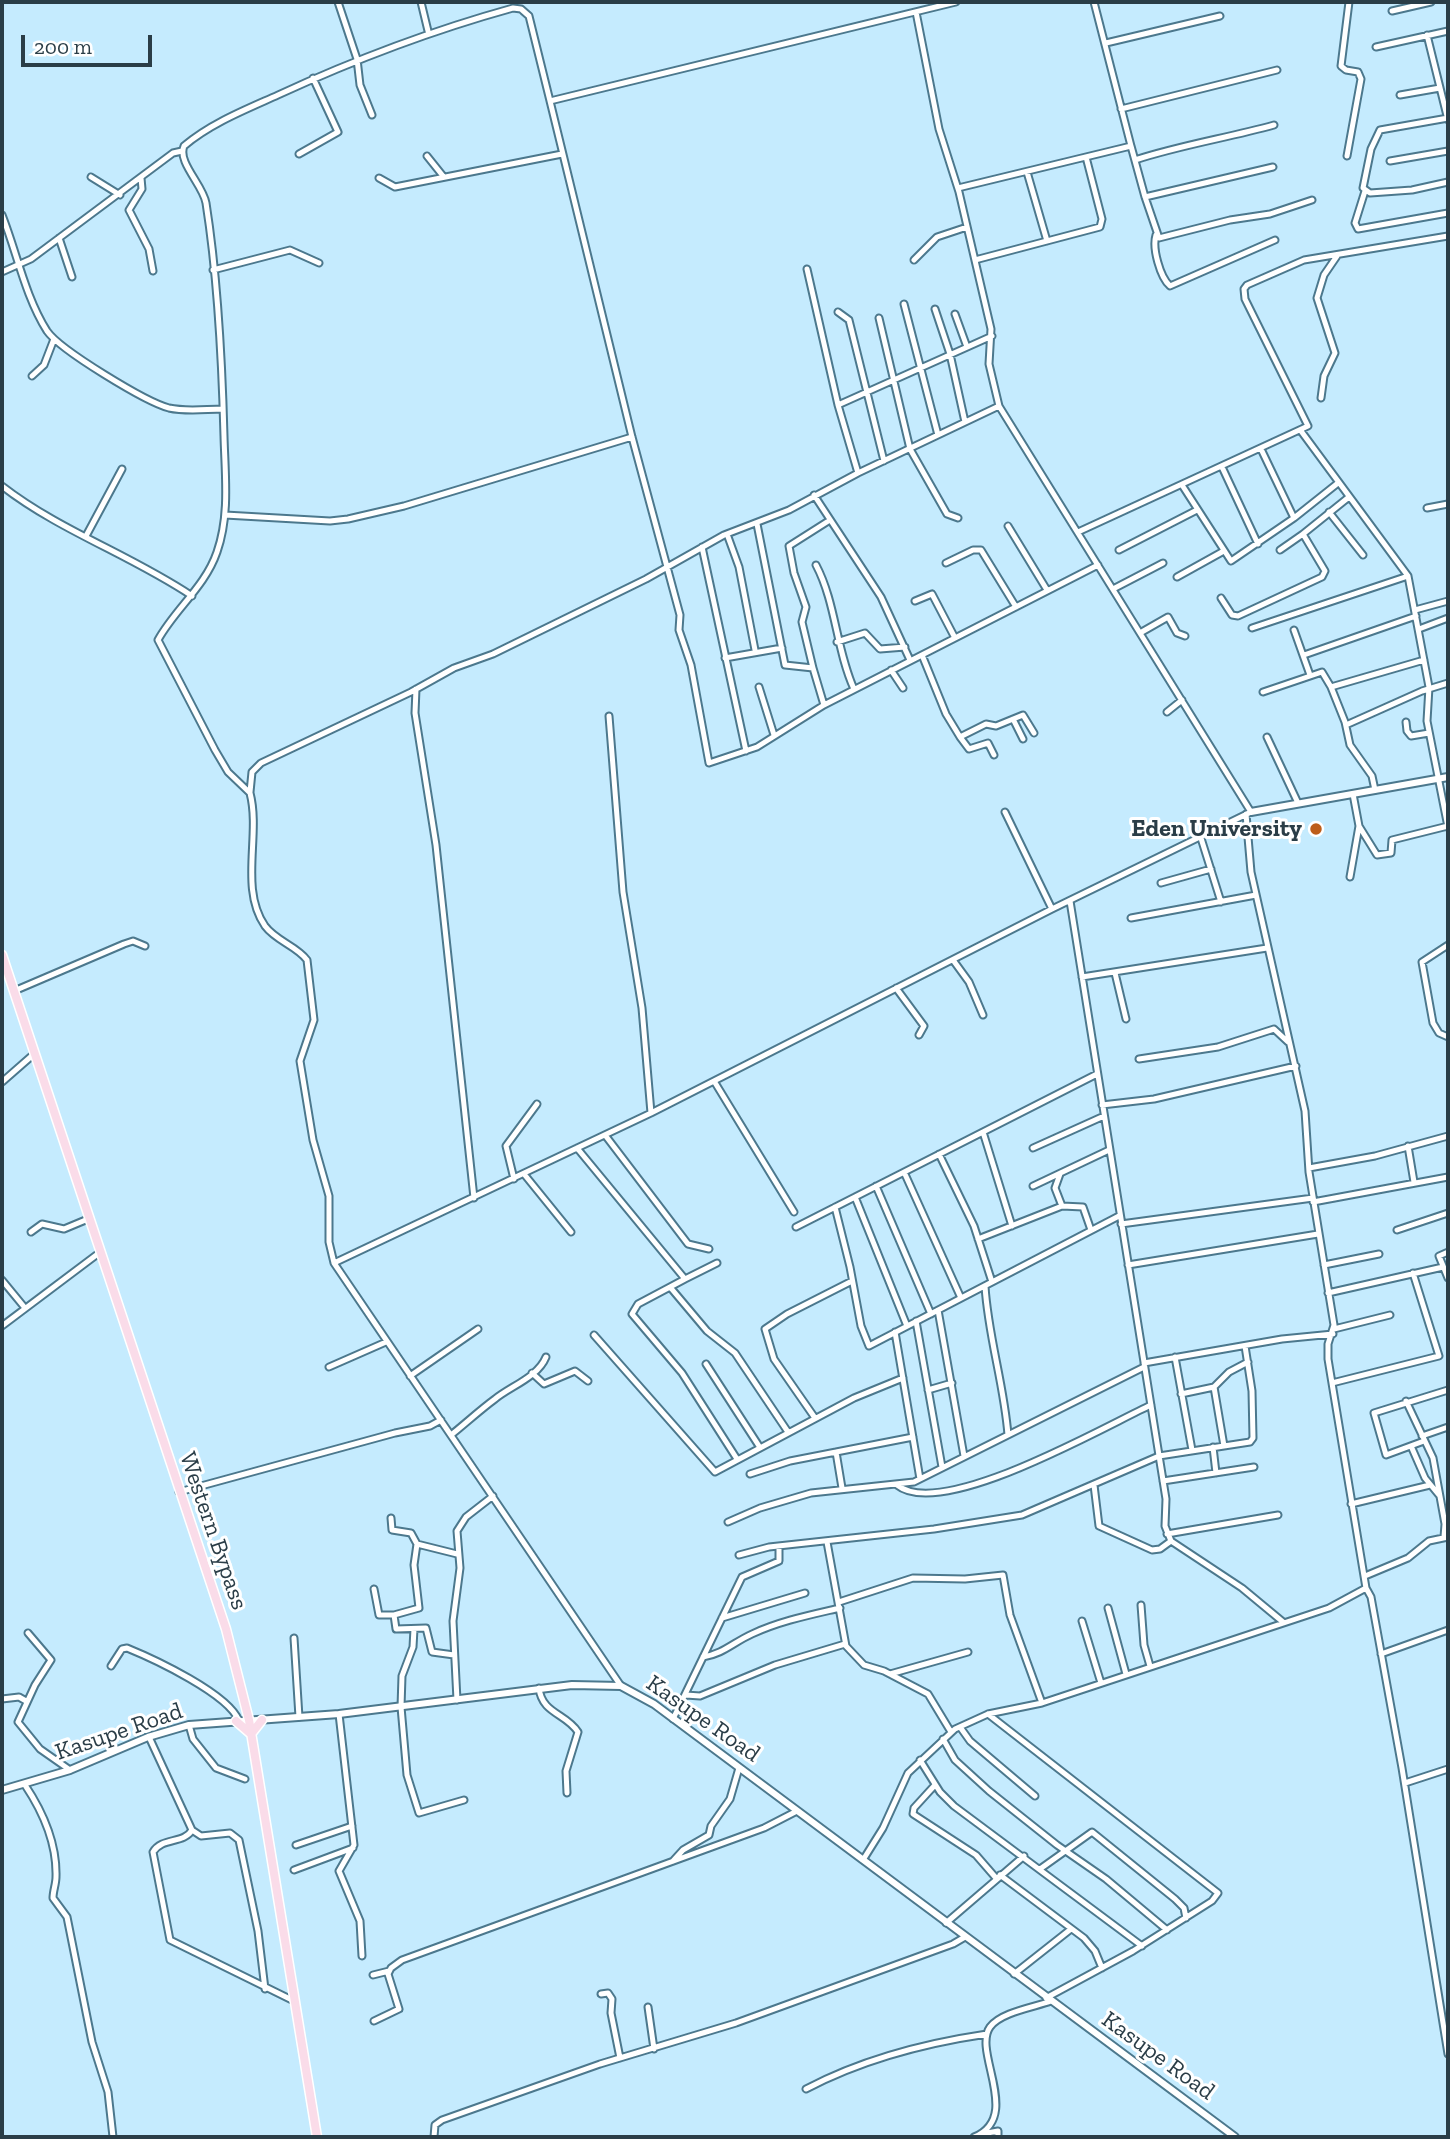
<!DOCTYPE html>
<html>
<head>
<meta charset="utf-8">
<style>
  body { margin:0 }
  #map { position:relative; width:1450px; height:2139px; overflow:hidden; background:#c5ebfe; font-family:"Zilla Slab",serif }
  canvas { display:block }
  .frame { position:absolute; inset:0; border:4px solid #2a3d47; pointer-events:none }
  .scale { position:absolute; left:21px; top:35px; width:131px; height:32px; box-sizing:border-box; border:4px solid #2a3d47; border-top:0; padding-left:9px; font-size:21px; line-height:24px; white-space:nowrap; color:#2a3d47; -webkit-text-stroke:5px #fff; paint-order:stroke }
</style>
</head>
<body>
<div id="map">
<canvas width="1450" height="2139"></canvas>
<div class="frame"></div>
<div class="scale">200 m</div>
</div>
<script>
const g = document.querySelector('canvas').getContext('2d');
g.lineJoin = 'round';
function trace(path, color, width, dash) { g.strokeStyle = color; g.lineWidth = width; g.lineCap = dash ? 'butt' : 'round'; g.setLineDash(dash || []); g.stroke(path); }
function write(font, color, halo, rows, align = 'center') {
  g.font = font + ' "Zilla Slab",serif'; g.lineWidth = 6; g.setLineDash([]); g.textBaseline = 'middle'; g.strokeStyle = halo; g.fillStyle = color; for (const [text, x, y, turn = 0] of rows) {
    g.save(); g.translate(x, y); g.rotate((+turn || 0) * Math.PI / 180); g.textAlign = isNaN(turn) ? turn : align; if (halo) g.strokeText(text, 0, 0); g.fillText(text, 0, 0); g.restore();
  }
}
const minor = new Path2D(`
  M338,2L357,59L360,85L372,115
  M421,2L428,31
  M1392,11L1431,2
  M1427,35L1448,120
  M1106,43L1220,16
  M1376,47L1448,31
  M1400,95L1440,88
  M550,101L632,437L680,615L679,630L691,665L709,763L757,747L824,705L1098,565
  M1121,109L1277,70
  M1448,118L1380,130L1371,149L1363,188L1370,193L1412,190L1448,182
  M1131,146L1145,197L1273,167
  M299,154L338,132L313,78
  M427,156L443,176
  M1347,156L1361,79L1358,72L1346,70L1341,66L1349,2
  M1135,160C1181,145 1227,138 1274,125
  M1390,161L1448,151
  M1027,172L1047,241
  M91,177L120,195
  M141,178L142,189L129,210L149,249L153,271
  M379,178L395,187L562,154
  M958,188L1131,146L1094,2
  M1365,191L1355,223L1358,229L1448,213
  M1145,197L1159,238L1230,220L1270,214L1312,200
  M2,215C17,253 25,296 47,331C60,350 146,402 169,408C187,412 206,409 223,409
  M1156,235C1152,248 1160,277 1170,286L1275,240
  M59,238L72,277
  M914,260L937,237L967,227
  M975,260L1100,227L1102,219L1086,157
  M807,269L838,405L858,473
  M213,270L290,250L319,263
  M2,272L31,259L173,153L182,151
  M904,304L938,435
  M935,309L950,354L965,422
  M838,312L849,320L884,461
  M955,314L967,347
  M879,318L910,449L947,514L958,518
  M32,376L44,365L54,339
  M1321,398L1324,376L1335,353L1317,298L1324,275L1337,256
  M838,405L992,336
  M1301,431L1408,576L1429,687L1427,721L1448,827
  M1261,449L1294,518
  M1222,467L1258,544
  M1182,485L1231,561L1294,518L1338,483
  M2,486C60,531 131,555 192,596
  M814,495L881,597L910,660
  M1427,508L1448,504
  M1329,512L1363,555
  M225,515L330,521L348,519L404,506L632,437
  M757,524L785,665L813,668L824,705
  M1008,526L1047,590
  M1078,532L1308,426L1245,299L1244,289L1247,285L1304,260L1448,236
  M727,534L739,567L755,650
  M86,536L122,469
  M702,547L746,751
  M1119,550L1197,510
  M1280,550L1303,534
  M946,563L973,550H981L1016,607
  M816,565C836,603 836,649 854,689
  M1177,577L1222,552
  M1113,589L1163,563
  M1221,598L1232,615L1238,616L1322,577L1325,571L1303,534L1349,497
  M915,601L932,594L955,638
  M1415,610L1448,601
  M1252,628L1408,576
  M1419,629L1448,618
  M1294,630L1310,675
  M1140,633L1168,617L1177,633L1185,636
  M837,642L865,633L880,649L905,647
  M922,655L946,714L960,737L986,724L996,726L1023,715L1034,733
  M1304,655L1416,616
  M725,658L782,648
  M813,668L802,622L806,607L794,573L789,546L830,520
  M891,670L903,688
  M759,687L774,735
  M416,689L415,713L436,845L474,1198
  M1263,692L1322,672L1331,687
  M1167,712L1182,700
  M609,716L623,892L642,1008L651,1113
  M1013,719L1023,739
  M1406,722L1407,731L1411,736L1429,733
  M1346,725L1422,691L1448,683
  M960,737L969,749L988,743L994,755
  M1267,737L1298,803
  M1375,790L1372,776L1350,745L1345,722L1331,687L1424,660
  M250,792L252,772L261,763L411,692L454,668L493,654L646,579L724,535L789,510L858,473L999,406
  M1005,812L1052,909
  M1246,814L1251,872L1305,1111L1309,1172L1334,1325L1328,1344V1359L1366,1588L1371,1597L1402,1768L1448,2054
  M1359,826L1377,855L1391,853L1392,840L1448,826
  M1200,835L1221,902
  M1350,877L1359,826L1353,794
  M1161,883L1211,869
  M1070,901L1166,1499L1165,1526L1171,1541L1242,1588L1283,1622
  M1131,918L1256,895
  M1448,945L1422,962L1433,1023L1439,1033L1448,1037
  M953,960L969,982L983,1015
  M1115,973L1126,1019
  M1082,977L1267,948
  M896,988L924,1026L919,1035
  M14,991L124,944L133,941L145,946
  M1139,1059L1218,1047L1274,1029L1288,1042
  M714,1081L794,1212
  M2,1082L34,1054
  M1102,1105L1154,1099L1296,1066
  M983,1132L1012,1226
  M605,1135L688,1244L709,1249
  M1408,1146L1414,1182
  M577,1148L685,1279L717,1263
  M1033,1148L1104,1116
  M939,1154L974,1226L992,1282
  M1309,1168L1375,1156L1448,1136
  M904,1172L961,1298
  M524,1174L571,1232
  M1060,1174L1055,1188L1062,1206
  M514,1179L506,1146L537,1104
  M876,1186L931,1314
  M1033,1186L1109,1150
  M855,1197L907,1326
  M1313,1202L1448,1177
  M835,1207L850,1267L861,1326L869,1346L1119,1216
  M1121,1224L1313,1198
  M796,1227L1097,1074
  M1397,1230L1448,1213
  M31,1232L42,1224L64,1229L88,1219
  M978,1239L1062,1206L1083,1207L1091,1230
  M1448,1252L1439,1256L1448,1278
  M334,1263L329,1242V1196L313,1140L300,1061L314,1020L307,960C297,946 276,941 265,926C239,888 261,835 250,793L228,772L215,750L158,640C175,609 205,587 217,552C230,515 225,475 224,436C222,359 218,279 206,203C203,185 177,162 184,146C211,123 247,109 278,95C356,59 430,31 513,8L521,9L529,16L550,101L956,2
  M1128,1265L1318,1234
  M1324,1265L1379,1254
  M685,1279L670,1287L707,1331L735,1353L788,1432
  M2,1280L25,1308
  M985,1286C988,1336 1004,1384 1008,1435
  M670,1287L638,1304L632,1314L682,1373L737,1459
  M1328,1293L1443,1267
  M938,1310L964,1456
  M916,1321L942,1467
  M2,1326L99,1253
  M1334,1329L1390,1315
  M895,1332L920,1479
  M594,1335L715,1472L854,1398L903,1378
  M1175,1357L1192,1450
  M1144,1363L1282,1339L1333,1334
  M706,1364L759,1446
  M329,1367L386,1342
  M532,1373L544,1384L575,1371L588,1381
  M410,1376L478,1329
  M1332,1383L1439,1356L1413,1273
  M1214,1387L1224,1446
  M928,1390L952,1383
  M1181,1394L1214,1387L1229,1372L1248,1362
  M1406,1401L1433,1458L1445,1524L1444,1537
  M815,1418L774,1359L765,1329L787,1314L852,1281
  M451,1435C466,1423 480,1410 495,1399C511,1386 538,1377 546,1357
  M1422,1436L1448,1427
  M1424,1441L1386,1455L1374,1413L1448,1390
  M1411,1446L1425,1478L1439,1495
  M1213,1447L1216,1473
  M836,1452L842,1488
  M750,1474L790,1461L913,1437
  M1163,1481L1254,1467
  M897,1485C941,1521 1103,1427 1151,1405
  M1094,1485L1099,1526L1152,1550L1160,1549L1171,1541
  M179,1492L395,1433L430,1426L441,1420
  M1351,1504L1430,1485
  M728,1522L760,1508L811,1493L914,1482L1144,1367
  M1167,1534L1278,1515
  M827,1542L846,1646L864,1665L884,1671L928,1694L951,1732
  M417,1544L457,1554
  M739,1555L769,1547L934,1529L1022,1515L1159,1456L1250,1442L1253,1438L1252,1391L1245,1346
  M1365,1576L1408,1558L1429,1541L1448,1537
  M374,1589L379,1615H394L419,1608L414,1565L417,1544L411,1533L392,1530L391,1518
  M839,1602L913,1578L965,1579L1003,1575L1010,1615L1042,1703
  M1141,1605L1144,1645L1150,1666
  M1108,1608L1126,1674
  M394,1615L396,1629L426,1628L432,1652L454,1655
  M722,1618L805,1593
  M1082,1621L1101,1683
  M414,1629L413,1647L402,1676L401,1707L407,1775L419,1813L464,1800
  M28,1633L51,1660L35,1685L18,1722L40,1749L70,1770
  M294,1638L299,1717
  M1381,1654L1448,1630
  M703,1657C723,1654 734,1642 752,1634C780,1621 810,1615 840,1608
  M111,1666L122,1649L127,1648C154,1659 229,1694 239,1721
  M890,1674L968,1652
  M621,1686L334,1263L651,1113L1052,909L1251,812L999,406L989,364L991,329L959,192L939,129L916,12
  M539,1688C542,1714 566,1713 578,1732L566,1771L567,1793
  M686,1695L700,1696L775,1665L845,1644
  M2,1699L19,1697L26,1701
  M457,1700L453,1621L460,1568L457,1531L466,1517L493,1496
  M339,1714L354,1845L339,1871L360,1921L362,1956
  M988,1714L1218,1893L1212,1901L1133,1951L1046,1998
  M673,1719L742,1577L779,1561V1549
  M189,1725L193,1739L216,1768L245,1779
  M960,1727L970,1741L1035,1796
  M149,1737L192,1830L201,1836L230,1833L239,1840L258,1931L265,1989
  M943,1739L955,1760L989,1791L1057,1845L1106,1879L1167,1930
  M920,1760L940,1792L954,1806L1142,1946
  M1405,1783L1448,1769
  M25,1785C43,1812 57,1844 56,1877C56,1884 53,1891 53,1898L67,1917L92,2042L108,2092L113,2137
  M935,1785L914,1808L913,1814L976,1855L996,1878
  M192,1830C184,1844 162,1837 153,1852L170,1940L294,2001
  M296,1845L352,1826
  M863,1860L883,1828L908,1773L955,1729L988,1714L1042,1703L1329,1608L1366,1588
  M673,1861L683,1850L709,1835L711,1826L730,1799L739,1768
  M1040,1869L1092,1832L1175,1899L1184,1908L1186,1918
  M294,1870L353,1848
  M1000,1875L1084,1938L1095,1951L1102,1968
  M946,1923L1024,1856
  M1014,1974L1071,1929
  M373,1975L389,1971
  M601,1994L608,1993L612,1999L611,2013L620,2058
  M648,2007L654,2049
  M374,2021L399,2009L388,1974L391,1968L402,1960L764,1828L797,1811
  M806,2089C861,2060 926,2043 987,2034
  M982,2134L998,2131V2137
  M434,2137L435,2125L442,2120L600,2064L736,2023L953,1944L965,1937
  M974,2137C1023,2117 972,2052 990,2027C1001,2012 1035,2007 1051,2001`);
const tertiary = new Path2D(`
  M1251,812L1448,777
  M2,1790L70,1770L148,1737L189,1725L339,1714L572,1685L621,1686L654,1704L1235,2137`);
const primary = new Path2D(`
  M2,955L226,1629L249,1720L317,2137
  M236,1721L251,1734L262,1720`);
trace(minor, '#4c788d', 9);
trace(tertiary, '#4c788d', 10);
trace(primary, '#fff', 11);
trace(minor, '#fff', 5);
trace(tertiary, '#fff', 6);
trace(primary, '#fadce9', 8);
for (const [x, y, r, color] of [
  [1316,829,7,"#bd5d1a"]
]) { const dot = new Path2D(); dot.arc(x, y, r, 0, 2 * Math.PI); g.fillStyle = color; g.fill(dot); trace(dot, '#fff', 2.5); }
write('bold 24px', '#2a3d47', '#fff', [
  ["Eden University",1302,829]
], 'right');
write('24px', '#2a3d47', '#fff', [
  ["Western Bypass",213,1531,71],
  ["Kasupe Road",703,1719,35],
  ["Kasupe Road",119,1732,-19],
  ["Kasupe Road",1158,2056,36]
]);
</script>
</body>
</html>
